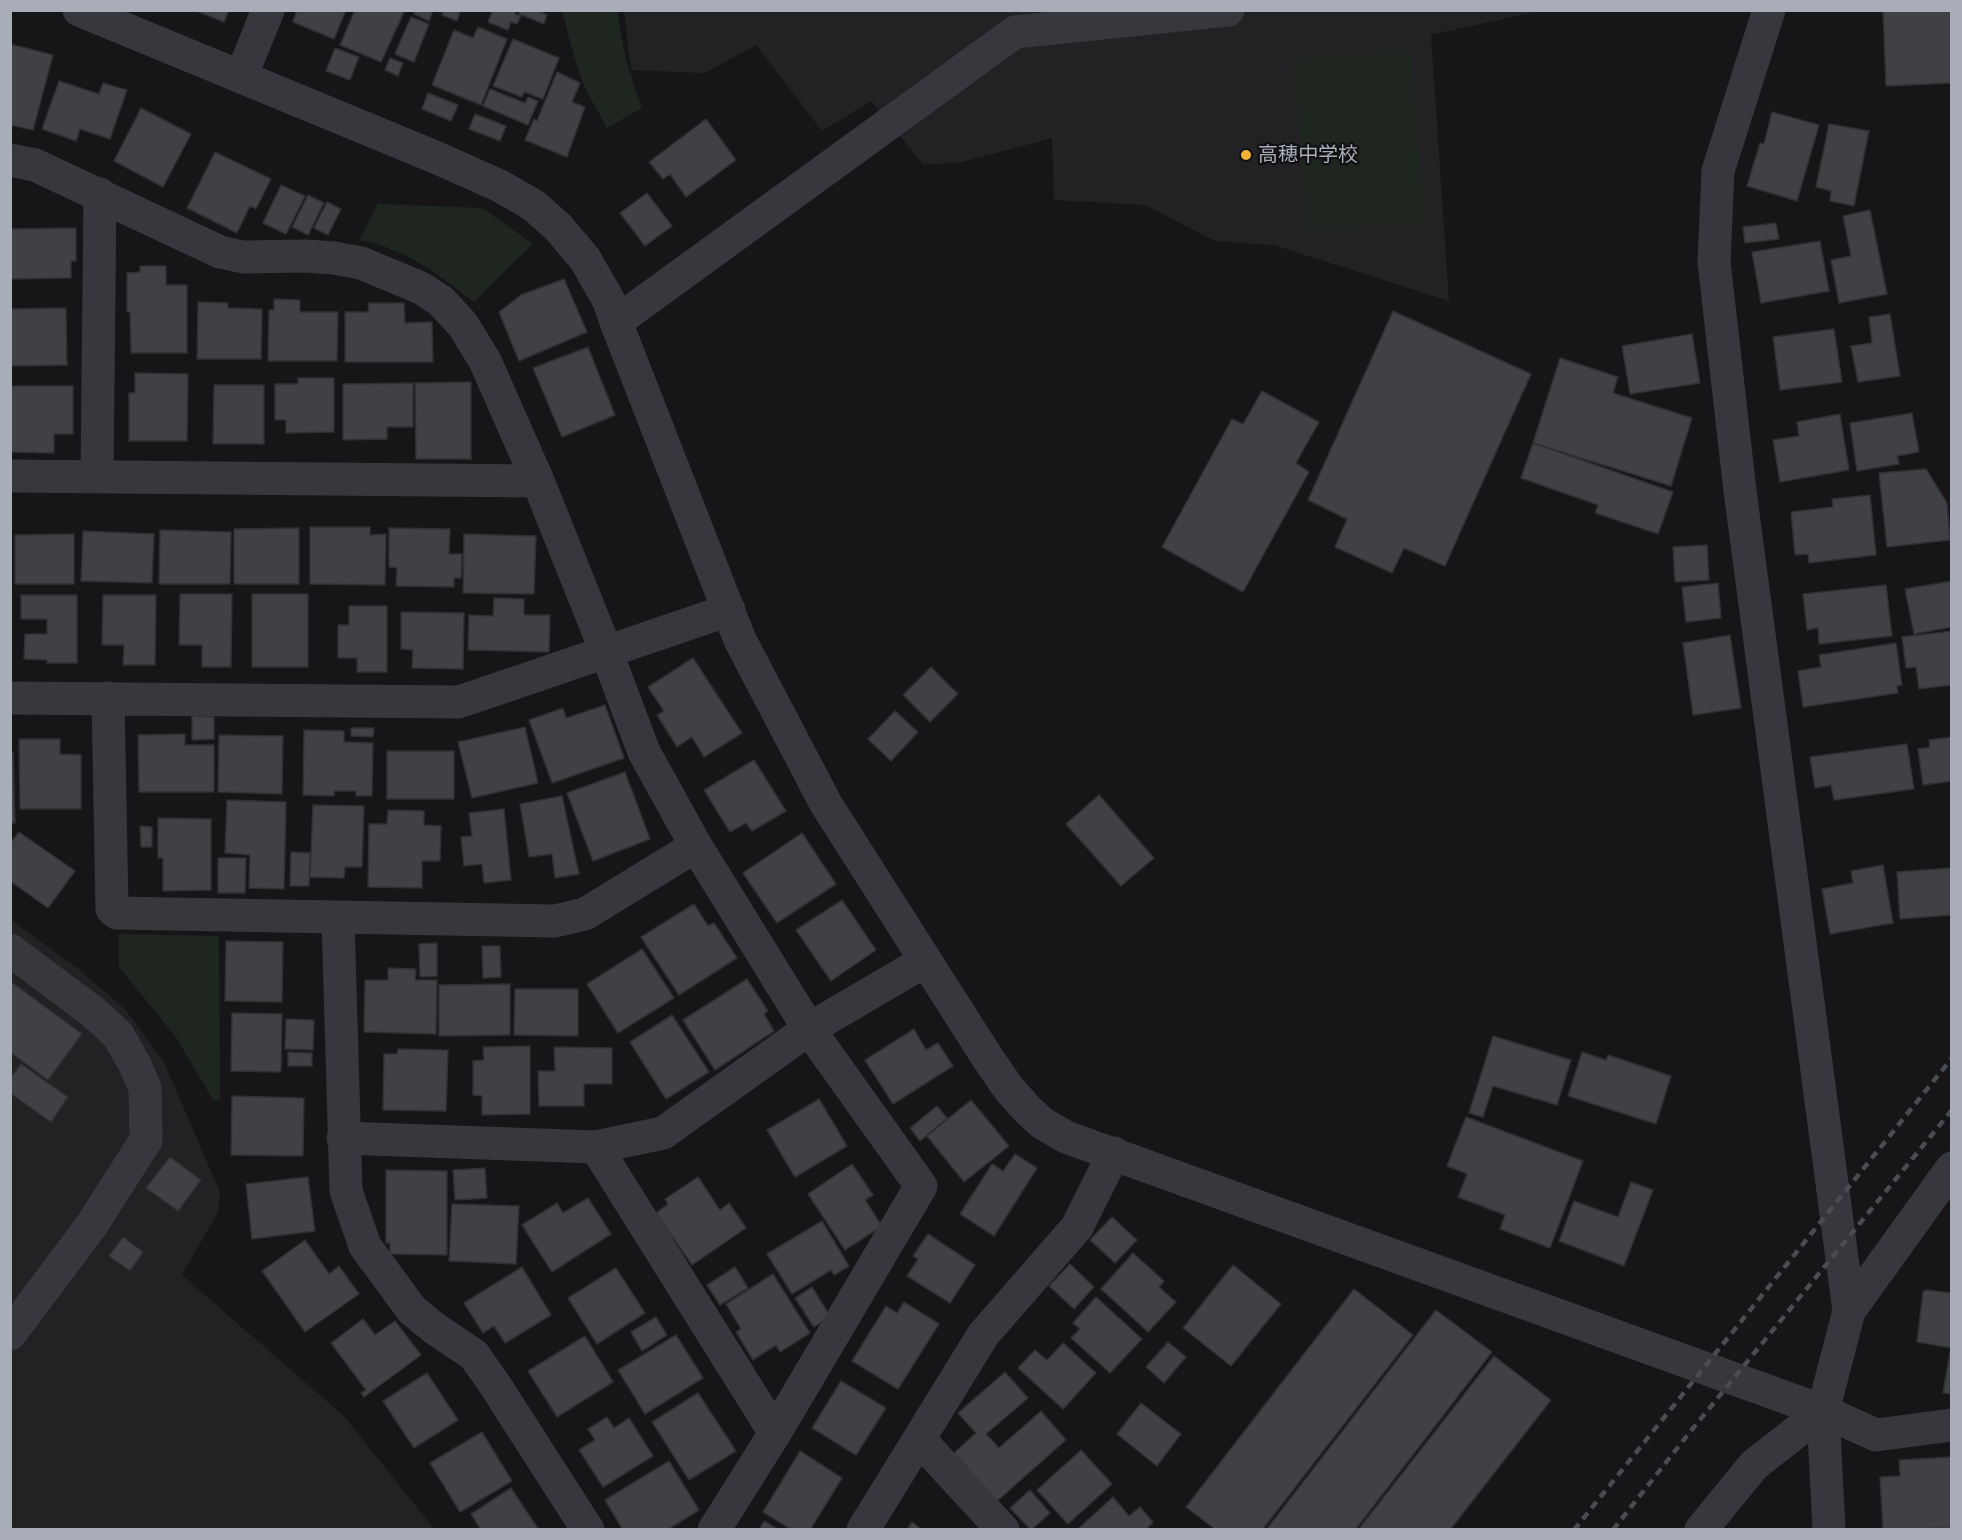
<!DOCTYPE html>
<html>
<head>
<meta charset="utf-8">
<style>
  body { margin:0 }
  #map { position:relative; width:1962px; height:1540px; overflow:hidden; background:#161618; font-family:"Fira Sans",sans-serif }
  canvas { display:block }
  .frame { position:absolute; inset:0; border:12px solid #a8adb8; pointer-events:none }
</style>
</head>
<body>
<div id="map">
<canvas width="1962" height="1540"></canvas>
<div class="frame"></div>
</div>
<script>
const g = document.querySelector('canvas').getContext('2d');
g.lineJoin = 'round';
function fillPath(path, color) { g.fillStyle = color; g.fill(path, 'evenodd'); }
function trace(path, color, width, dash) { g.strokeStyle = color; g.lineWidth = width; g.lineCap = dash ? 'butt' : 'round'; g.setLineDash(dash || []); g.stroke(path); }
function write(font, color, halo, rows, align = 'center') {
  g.font = font + ' "Fira Sans","Noto Sans JP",sans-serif'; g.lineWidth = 4.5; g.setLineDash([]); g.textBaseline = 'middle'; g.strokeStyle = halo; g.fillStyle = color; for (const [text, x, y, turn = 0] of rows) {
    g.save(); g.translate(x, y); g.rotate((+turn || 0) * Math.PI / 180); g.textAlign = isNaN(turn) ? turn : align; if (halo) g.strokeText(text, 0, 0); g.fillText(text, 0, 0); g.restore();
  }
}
fillPath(new Path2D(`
  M624,11H1548L1535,12L1431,35L1449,301L1274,245L1215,241L1145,205L1054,200L1052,138L959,163L923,164L871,101L822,131L756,45L705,73L631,70Z
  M10,919L76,967L124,1008L164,1062L220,1192L218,1212L182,1275L345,1417L434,1529H11Z`), '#222225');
fillPath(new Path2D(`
  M562,11H618C621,44 630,76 642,108L607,128L586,90L575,60Z
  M1410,50L1425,222L1307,231L1293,59Z
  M378,204L483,208L533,244L474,302C436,273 407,249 359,240Z
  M119,934L219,936L220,1100H213L175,1036L119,967Z`), '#1e261f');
const building = new Path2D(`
  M194,10H229L224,22Z
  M297,10H346L334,39L293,22Z
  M355,10H405L381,62L340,45Z
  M415,10H433L429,21L414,14Z
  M443,10H461L457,21L442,15Z
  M493,10H516L515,14L521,16L517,24L511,22L508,30L488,22Z
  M520,10H536L547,15L544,24L519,14Z
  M1883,10H1952V83L1886,86Z
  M411,17L429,24L414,62L395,54Z
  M478,27L507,39L481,105L432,85L454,30L473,38Z
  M513,39L559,58L543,99L524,92L522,97L493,86Z
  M10,44L53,55L33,130L10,125Z
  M335,48L359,57L350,80L326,71Z
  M390,58L403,63L398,76L385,70Z
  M557,72L580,83L572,102L585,107L567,157L525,140L534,119L537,121Z
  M59,81L99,94L103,83L127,90L110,139L80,129L76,141L42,129Z
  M490,89L525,103L528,97L538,101L528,125L483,106Z
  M428,93L458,105L451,121L422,109Z
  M141,108L191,134L163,187L114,161Z
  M1772,112L1819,125L1797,201L1747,186L1760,143L1764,144Z
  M475,114L506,126L500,141L469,129Z
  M706,119L736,160L686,197L670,174L663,179L649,162Z
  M1829,124L1869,131L1854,206L1830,201L1831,191L1816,187Z
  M215,152L271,179L256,209L250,206L237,233L187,208Z
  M281,185L305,196L286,234L263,223Z
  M647,193L672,226L645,246L620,213Z
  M308,195L324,203L308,235L292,227Z
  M327,202L341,209L328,235L314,228Z
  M1870,210L1887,294L1839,303L1831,260L1851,256L1843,216Z
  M1776,223L1779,239L1745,243L1743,227Z
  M76,228V261H71V278L10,279V229Z
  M1820,241L1829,291L1761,303L1752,252Z
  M140,266H166V285H187V353H131L130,312H127V273L140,272Z
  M564,279L587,332L519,361L499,312L521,295Z
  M274,299L300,300V312H338L337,361H268L269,310H274Z
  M198,302L228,303V308L262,309L261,359H197Z
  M369,303H404L405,323L432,322L433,362H345V312H368Z
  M66,308L67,365L10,366V309Z
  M1393,311L1531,374L1445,566L1404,548L1392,573L1335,547L1347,519L1308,500Z
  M1890,314L1900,376L1858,382L1851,346L1872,343L1869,317Z
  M1834,329L1842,382L1780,390L1773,337Z
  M1692,334L1700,383L1630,394L1622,346Z
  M588,347L615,415L562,437L533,368Z
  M1560,358L1618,377L1613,393L1692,418L1671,486L1533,443Z
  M135,373L188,374L187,441H129V393H135Z
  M298,378H334V432L286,433V420H275V384H298Z
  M471,382V459H416L415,383Z
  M413,383V427H387V439L343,440V384Z
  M214,385H264V444H213Z
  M10,386H73V434H54V453L10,452Z
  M1262,391L1319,422L1296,463L1309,472L1243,592L1162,547L1232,419L1243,424Z
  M1912,413L1919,452L1897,456L1899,464L1857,471L1850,423Z
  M1840,414L1849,470L1780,482L1773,440L1799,436L1797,422Z
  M1533,443L1673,492L1658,534L1595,513L1598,505L1521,478Z
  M1926,469L1947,503L1950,540L1887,547L1879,473Z
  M1870,495L1876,555L1809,563L1808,554L1795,555L1791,512L1833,507L1832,499Z
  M310,527H370V535L386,534L385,585L310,584Z
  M299,528V584H234V529Z
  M389,528L450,529L449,554H462L461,578H454V587L396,586L397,568L389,567Z
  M160,530L231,532L230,584H159Z
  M83,531L154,534L152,583L81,581Z
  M74,534V584H15V535Z
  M464,534L536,536L534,594L463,593Z
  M1707,545L1709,580L1675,582L1673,547Z
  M1952,581V627L1914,634L1905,589Z
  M1718,583L1721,618L1686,622L1682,587Z
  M1886,585L1892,636L1819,644L1818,628L1807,630L1803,594Z
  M180,594H232L231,667H202V645H179Z
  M252,594H308V667H252Z
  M21,595H77V663H47V660L24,659L25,634H47V619H21Z
  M103,595H156L155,665H123L124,645H102Z
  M494,598L524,599V615H550L549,652L468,650L469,615L493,616Z
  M349,606H387V672H357V658H338V625H349Z
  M401,612L464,613L463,669L412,668L413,650L401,649Z
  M1952,631V685L1919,689L1916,667L1906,668L1902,637Z
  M1730,635L1741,708L1693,715L1683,643Z
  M1896,643L1902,685L1897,686L1898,693L1803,707L1798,671L1821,667L1819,655Z
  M693,658L742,733L704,757L692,737L677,747L657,715L664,711L648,687Z
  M931,667L958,694L930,722L903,695Z
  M605,705L624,758L552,783L529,720L563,708L566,718Z
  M895,711L918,732L891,761L868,739Z
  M192,716L214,717V739L192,740Z
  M525,727L538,783L472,798L458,742Z
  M351,728H374L373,737L351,736Z
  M304,730L344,731V742L373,743L372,796H356V791H334V796L303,795Z
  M185,734V745H214V792H139L138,735Z
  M219,735L283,736L282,794L218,792Z
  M1952,737V781L1923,785L1918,749L1930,747L1929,740Z
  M19,739H60V754L81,755V809H20Z
  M1907,744L1914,789L1834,800L1831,785L1815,788L1810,757Z
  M387,751H454V799H387Z
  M10,753H13L15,823H10Z
  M754,760L786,811L752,831L746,823L730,832L704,790Z
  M625,772L650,839L593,861L567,793Z
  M1099,795L1154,858L1121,886L1066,824Z
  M562,796L579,874L555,878L552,854L529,857L520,804Z
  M227,800L286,802L284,889L249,888L250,855L225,853Z
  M313,805L364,806L362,867H345L344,878L310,877Z
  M504,809L511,880L484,883L482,864L464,866L461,837L472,836L469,813Z
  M388,810L424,811V825L441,826L440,861H422V888L368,887L369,824H387Z
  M158,818L211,819V890L163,891V858H158Z
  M140,826L152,827V847H141Z
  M19,832L75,871L48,908L10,881V840L12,841Z
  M802,833L836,884L777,923L743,873Z
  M291,852L310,853L309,886H290Z
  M218,858H246L245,893H218Z
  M1883,865L1893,923L1830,934L1822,889L1853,883L1851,871Z
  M1952,868V915L1900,919L1897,872Z
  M842,900L876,950L831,981L796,930Z
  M694,904L708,926L714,923L737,958L679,995L641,937Z
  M226,941L283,942L282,1002L225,1001Z
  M437,943V976L420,977L419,944Z
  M482,946H500L501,977L483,978Z
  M642,949L674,998L618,1033L587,984Z
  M388,968L416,969L415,980H437L436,1034L364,1032L365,980H388Z
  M747,979L768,1011L764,1014L774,1031L715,1070L683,1020Z
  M10,981L82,1034L48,1080L10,1052Z
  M510,984V1035L439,1036V985Z
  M515,989H578V1036L514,1035Z
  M232,1013L282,1014L281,1072L231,1071Z
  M672,1015L709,1072L666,1099L630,1042Z
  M286,1019L314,1020L313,1050L285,1049Z
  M914,1029L926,1050L938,1043L953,1066L893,1104L865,1060Z
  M1493,1036L1571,1060L1557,1105L1493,1086L1483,1117L1469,1113Z
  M530,1046V1114L482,1115V1096L473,1095V1061L484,1060L483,1047Z
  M554,1047L612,1048V1084H584V1106H539L538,1071H555Z
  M398,1049L448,1050L446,1111L383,1110L384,1054H397Z
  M288,1052L312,1053V1066H288Z
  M1582,1052L1606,1060L1608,1055L1671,1076L1656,1124L1568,1096Z
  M21,1064L68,1097L51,1122L10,1093V1078Z
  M232,1096L304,1098L303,1156L231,1155Z
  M819,1099L847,1146L795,1177L767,1130Z
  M971,1100L1009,1146L964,1182L927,1136Z
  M937,1106L947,1118L920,1141L910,1128Z
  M1466,1117L1583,1161L1550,1248L1500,1229L1505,1215L1458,1197L1467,1174L1447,1166Z
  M1015,1154L1037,1168L994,1236L960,1214L992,1164L1003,1171Z
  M170,1157L201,1180L178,1211L146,1188Z
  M852,1164L873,1195L865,1200L882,1226L845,1250L808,1194Z
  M485,1168L487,1198L455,1200L453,1170Z
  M386,1170L447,1171V1255L390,1254V1243H386Z
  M308,1177L315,1231L252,1239L246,1184Z
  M698,1177L720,1210L729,1203L746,1228L692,1265L656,1213L668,1204L665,1199Z
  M1631,1182L1653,1190L1624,1266L1559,1241L1574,1201L1618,1217Z
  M588,1198L611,1234L552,1272L522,1225L557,1203L563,1213Z
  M452,1204L519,1206L516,1264L449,1261Z
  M1112,1217L1137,1240L1115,1263L1090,1240Z
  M822,1221L849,1266L834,1275L831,1270L792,1294L767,1254Z
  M928,1234L975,1265L950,1303L907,1276L918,1259L913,1256Z
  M123,1237L143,1252L130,1271L109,1256Z
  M305,1240L329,1274L339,1266L359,1294L305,1332L262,1271Z
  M1133,1253L1164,1281L1159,1287L1176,1302L1148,1332L1101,1289Z
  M1070,1264L1094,1287L1074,1309L1049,1286Z
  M1233,1265L1281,1304L1231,1366L1183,1328Z
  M522,1267L551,1315L505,1343L494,1326L483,1333L464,1303Z
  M735,1267L748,1288L720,1305L707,1285Z
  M616,1268L645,1313L597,1344L568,1298Z
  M773,1274L810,1333L780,1352L776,1345L753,1360L736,1332L741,1329L726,1304Z
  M812,1287L830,1316L814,1327L795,1298Z
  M1354,1289L1413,1335L1262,1530H1216L1186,1507Z
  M1925,1290L1952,1293V1348L1917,1342L1923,1292Z
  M1096,1297L1142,1339L1110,1373L1071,1338L1080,1329L1073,1323Z
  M904,1302L939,1324L898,1389L852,1361L886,1306L897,1313Z
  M1436,1310L1492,1352L1355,1530H1266Z
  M656,1317L667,1335L642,1351L631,1332Z
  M363,1319L375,1335L395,1321L421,1355L364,1397L361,1393L366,1390L331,1343Z
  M676,1335L703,1378L645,1414L618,1370Z
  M585,1336L613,1382L557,1417L528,1371Z
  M1168,1342L1186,1357L1164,1383L1146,1367Z
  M1063,1343L1096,1373L1063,1409L1018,1368L1035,1350L1047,1360Z
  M1950,1352L1952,1353V1394L1943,1393Z
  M1494,1356L1551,1400L1450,1530H1358Z
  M1005,1372L1028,1398L986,1434L999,1448L1041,1411L1066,1440L997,1501L954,1453L976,1433L958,1413Z
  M427,1373L458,1420L414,1448L383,1401Z
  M841,1381L886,1408L856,1455L812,1428Z
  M698,1393L736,1451L689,1480L652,1422Z
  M1141,1403L1181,1434L1157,1466L1117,1434Z
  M607,1417L614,1428L629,1418L653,1456L603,1487L579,1450L595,1440L588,1429Z
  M482,1432L512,1481L460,1512L430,1463Z
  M1081,1450L1112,1484L1068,1524L1037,1490Z
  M800,1451L842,1478L810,1530H792L763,1512Z
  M1952,1457V1528L1883,1530L1880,1477L1900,1476L1899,1460Z
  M669,1461L699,1510L667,1530H623L605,1500Z
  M511,1488L539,1530H481L471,1514Z
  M1030,1490L1050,1513L1031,1530L1010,1508Z
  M1113,1497L1129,1516L1140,1507L1153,1522L1146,1530H1077Z
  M764,1521L779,1530H759Z
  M912,1522L922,1530H907Z`);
fillPath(building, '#404145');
trace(building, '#303034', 1.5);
trace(new Path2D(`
  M79,10L435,157L500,186L533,205L558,227L585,259L609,301L616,322L740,640L826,804L987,1057L1009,1089L1027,1109L1042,1123L1066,1137L1823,1411L1876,1435L1952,1425
  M1769,10L1718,171L1714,262L1740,491L1849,1311L1823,1411L1829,1530
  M241,77L268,10
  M10,160L35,165L220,252L243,257L306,256L334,258L361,263L421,288L441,301L463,325L485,361L538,481L606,651L644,752L696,846L809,1029L921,1186L775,1433L714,1530
  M616,322L1015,32L1228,10
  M10,476L538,481
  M97,477L100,194
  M10,698L459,702L729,610
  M108,698L112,909L117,913L555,921L585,914L696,846
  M338,918L346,1191L365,1246L412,1310L434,1328L474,1355L495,1385L588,1530
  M10,950L93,1012L118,1035L134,1063L145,1088L146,1140L91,1226L10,1334
  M343,1138L596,1147L663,1133L809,1029L925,961
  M596,1147L775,1433
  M1849,1311L1952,1168
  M919,1439L1003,1530
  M863,1530L983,1335L1077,1227L1114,1153
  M1701,1530L1754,1465L1823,1411`), '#37383d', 33);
trace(new Path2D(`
  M1574,1530L1952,1058
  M1613,1530L1690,1432L1952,1110`), '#4a4c52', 4.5, [8, 6]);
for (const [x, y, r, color] of [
  [1246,155,6,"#f2b134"]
]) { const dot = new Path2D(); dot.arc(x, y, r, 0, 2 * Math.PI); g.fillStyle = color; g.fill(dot); trace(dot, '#111113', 2); }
write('20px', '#a8adb8', '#111113', [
  ["高穂中学校",1258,155]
], 'left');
</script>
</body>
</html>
